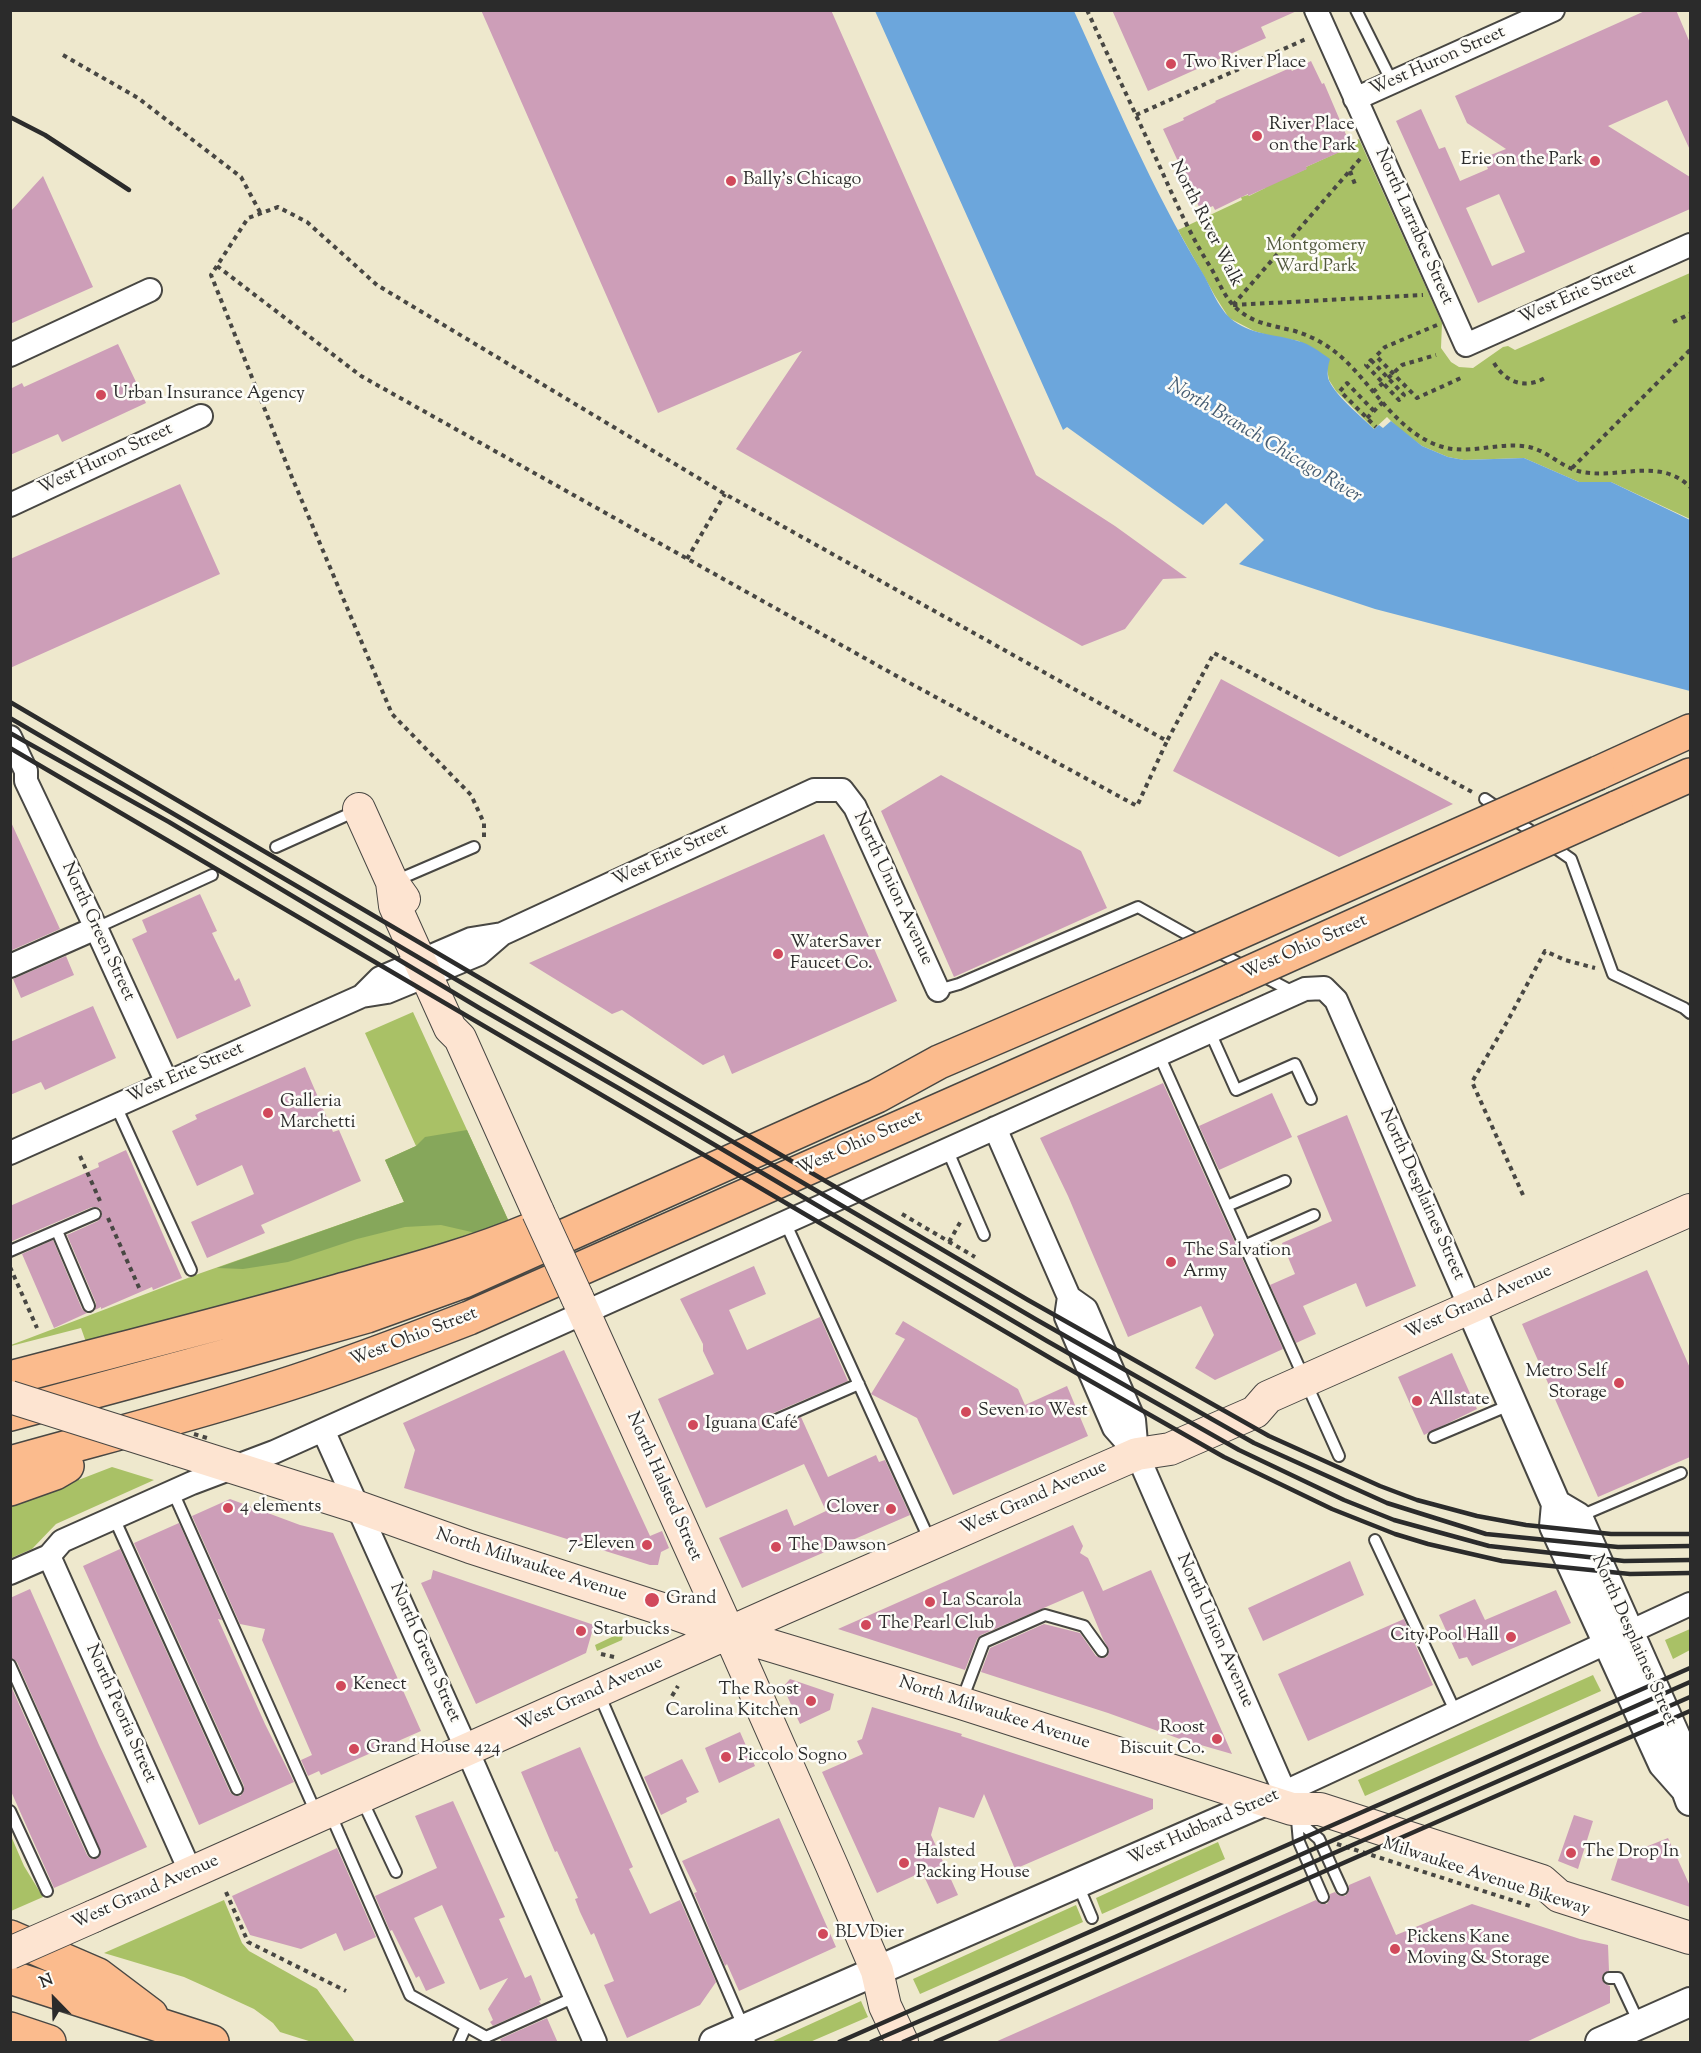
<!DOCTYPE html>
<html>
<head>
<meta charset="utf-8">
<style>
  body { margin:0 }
  #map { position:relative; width:1701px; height:2053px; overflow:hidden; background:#eee8cd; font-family:"Sorts Mill Goudy",serif }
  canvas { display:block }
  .frame { position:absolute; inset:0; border:12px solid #2b2b2b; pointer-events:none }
  .north { position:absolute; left:24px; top:1969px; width:60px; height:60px; -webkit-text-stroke:4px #fdfcf7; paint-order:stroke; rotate:337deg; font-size:16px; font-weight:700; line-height:24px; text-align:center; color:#2b2b2b }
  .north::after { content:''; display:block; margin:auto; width:21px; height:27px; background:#2b2b2b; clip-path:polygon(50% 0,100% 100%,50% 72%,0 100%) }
</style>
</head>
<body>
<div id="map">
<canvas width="1701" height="2053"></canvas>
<div class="frame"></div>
<div class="north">N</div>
</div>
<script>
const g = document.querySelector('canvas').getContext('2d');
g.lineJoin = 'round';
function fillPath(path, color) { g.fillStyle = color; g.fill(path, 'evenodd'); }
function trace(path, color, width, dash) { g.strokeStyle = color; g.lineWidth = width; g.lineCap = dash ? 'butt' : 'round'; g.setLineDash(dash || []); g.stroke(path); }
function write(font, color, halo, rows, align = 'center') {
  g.font = font + ' "Sorts Mill Goudy",serif'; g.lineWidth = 5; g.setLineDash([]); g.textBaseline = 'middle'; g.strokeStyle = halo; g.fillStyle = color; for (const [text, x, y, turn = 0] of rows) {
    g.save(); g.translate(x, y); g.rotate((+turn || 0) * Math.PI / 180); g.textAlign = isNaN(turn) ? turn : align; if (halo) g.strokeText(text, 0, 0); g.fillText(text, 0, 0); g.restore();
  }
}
fillPath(new Path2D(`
  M1359,139L1442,323L1441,348L1451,362L1459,367L1473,368L1503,347L1508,346L1515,350L1690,273V519L1611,482H1579L1524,458L1464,460L1448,457L1422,446L1400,430L1387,417L1374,429L1336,391L1329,380L1327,369L1299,341L1271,336L1254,331L1229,318L1215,296L1178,230L1242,200L1241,197L1248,195L1249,196L1265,188V187L1306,169V167L1339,152L1338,149Z
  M413,1012L510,1224L476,1233L361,1271L86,1342L81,1328L11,1346V1345L201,1273L404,1202L385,1160L416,1146L365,1033Z
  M112,1467L154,1480L56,1524L32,1549L11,1558V1506Z
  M601,1624L624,1631L622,1640L597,1651L595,1645L614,1636L615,1634L599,1628Z
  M1690,1629V1650L1673,1659L1665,1640Z
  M1593,1675L1601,1691L1365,1796L1358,1780Z
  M11,1836L24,1866L43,1897L11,1911Z
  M1218,1842L1225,1859L1102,1914L1096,1898Z
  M224,1900L242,1943L249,1951L317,1989L355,2042H312L280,2032L273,2023L254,2009L215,1991L184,1977L104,1953Z
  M1076,1905L1083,1922L920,1994L913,1979Z
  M861,2001L868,2017L810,2042H771Z`), '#a9c166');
fillPath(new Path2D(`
  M467,1130L510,1224L476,1233L441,1225L405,1227L357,1239L288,1262L243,1269L217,1268L404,1202L385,1160L416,1146L425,1137Z`), '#86a75b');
fillPath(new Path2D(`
  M875,11H1074C1114,99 1152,189 1202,272C1211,287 1217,306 1230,318C1249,335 1276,334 1298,341C1310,344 1320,352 1330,359C1328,365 1327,372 1328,378C1333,394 1362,417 1374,429L1379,425L1383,428L1391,421L1422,446L1448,457L1464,460L1524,458L1579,482H1611L1690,520V691L1375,609L1239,564L1264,540L1226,503L1203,525L1067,427L1063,430Z`), '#6ca6dc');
fillPath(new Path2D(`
  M481,10H831L1036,475L1115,526L1187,578L1163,579L1125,629L1082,646L736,449L802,351L658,413Z
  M1112,10H1299L1261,27L1266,38L1148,91Z
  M1647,10H1676L1690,43V150L1667,100L1608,126L1690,177V209L1478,303L1396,121L1421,109L1439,149L1445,147L1460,181L1488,169L1483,158L1506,149L1467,123L1455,96ZM1499,194L1525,252L1492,266L1466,208Z
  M1311,61L1322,84L1324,83L1350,144L1338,149L1340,152L1306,167L1307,169L1248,196V194L1215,210L1213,206L1201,211L1163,129L1184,120L1183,118L1216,102L1215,101L1290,68L1292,71Z
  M43,176L93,287L10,324V212Z
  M118,344L146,403L62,442L58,434L10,455V389L22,383L24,387Z
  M180,484L220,574L10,668V559Z
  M1221,679L1453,804L1339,857L1173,771Z
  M941,775L1081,851L1107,908L954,977L881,811Z
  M10,820L60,929L10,951Z
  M824,834L897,1001L732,1074L724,1055L703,1065L622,1010L612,1014L529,963Z
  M200,894L217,931L212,933L235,981L239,978L251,1006L177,1039L132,939L147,932L142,920Z
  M66,956L74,975L21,998L13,979Z
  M93,1006L116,1058L45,1090L41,1082L10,1095V1042Z
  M305,1067L333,1132L339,1130L361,1181L261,1225L265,1233L207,1258L191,1222L254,1194L242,1165L197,1186L172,1131L197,1119L195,1115Z
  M1163,1083L1283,1349L1215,1380L1195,1368L1214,1335L1201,1306L1128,1337L1068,1196L1040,1138Z
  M1272,1093L1292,1137L1219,1170L1199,1126Z
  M1347,1115L1416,1286L1366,1307L1356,1283L1303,1306L1316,1334L1296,1343L1270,1285L1295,1274L1282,1243L1332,1221L1297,1136Z
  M126,1150L182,1278L153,1290L152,1287L101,1309V1307L95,1310L96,1303L67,1235L98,1221L102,1215L100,1208L92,1207L10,1242V1206L99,1167L98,1163Z
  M53,1240L82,1309L87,1313L54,1328L22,1254Z
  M754,1266L766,1294L729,1310L747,1350L820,1317L848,1381L771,1414L767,1420V1424L773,1428H776L801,1417L828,1477L876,1455L879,1462L885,1460L910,1515L742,1588L719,1538L787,1509L794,1526L826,1511L804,1464L706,1508L658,1399L714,1374L703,1351V1344L680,1299Z
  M1647,1270L1690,1368V1457L1598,1497L1522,1324Z
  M903,1321L1018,1389L1025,1405L1067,1386L1088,1436L953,1495L917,1418L871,1394L905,1339L895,1334Z
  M564,1350L650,1536L662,1531L669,1548L661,1552L658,1565H650L404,1488L415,1450L403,1423Z
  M1452,1353L1477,1409L1424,1435L1398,1377Z
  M230,1499L300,1525L333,1533L421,1731L321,1775L319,1771L308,1776L301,1760L312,1755L262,1640L265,1629L240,1624L192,1516Z
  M179,1523L222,1620L218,1619L265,1724L294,1782L199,1825L83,1566L120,1549L230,1792L233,1795L240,1796L243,1793L244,1786L134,1543Z
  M1073,1525L1083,1546L1080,1553L1088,1558L1103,1591L1151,1570L1232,1754L1180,1739L1108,1713L981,1672L990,1648L1044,1624L1080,1633L1096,1656L1102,1658L1107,1657L1109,1650L1103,1639L1083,1591L981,1635L977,1639L965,1670L838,1629Z
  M1350,1561L1364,1595L1263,1641L1248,1608Z
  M433,1570L594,1625L586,1653L476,1704L421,1583L431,1579Z
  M30,1589L99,1745L147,1847L54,1888L10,1789V1684L87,1855L90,1858L97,1859L101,1852L17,1662L10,1658V1598Z
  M1556,1590L1571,1623L1472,1666L1467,1657L1459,1659L1439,1615L1475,1599L1485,1620Z
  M1404,1619L1433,1685L1308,1741L1278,1674Z
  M790,1679L834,1694L830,1710L800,1724L783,1687Z
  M872,1707L962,1734L961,1736L1153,1799V1809L1015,1869L984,1794L974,1818L939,1807L931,1835L958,1895L937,1904L922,1872L877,1893L822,1772L863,1754L857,1741L862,1739Z
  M740,1732L755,1766L719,1783L705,1748Z
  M580,1747L633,1867L629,1869L650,1914L680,1900L716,1982L700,2005L627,2038L604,1985L614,1981L594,1933L591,1935L580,1912L575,1899L578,1898L557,1851L555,1852L521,1772Z
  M682,1759L699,1792L686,1798L687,1802L661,1815L644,1777Z
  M453,1801L505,1917L499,1919L525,1978L531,1975L541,2000L539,2001L541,2004L493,2026L490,2022L493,2020L488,2009L508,1978L480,1990L442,1905L414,1918L445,1983L426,1991L419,1976L416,1978L392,1930L390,1931L375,1896L437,1868L415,1816Z
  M1574,1815L1593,1821L1578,1869L1558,1861Z
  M779,1818L836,1947L739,1991L727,1964L725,1966L694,1893L697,1892L682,1861Z
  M1668,1838L1690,1886V1907L1611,1880L1620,1852L1628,1854Z
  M337,1848L376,1937L344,1951L336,1933L301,1949L250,1935L232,1896Z
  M1370,1876L1396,1935L1472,1904L1580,1939L1608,1945L1609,1971L1603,1974L1602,1979L1605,1984L1610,1986V2003L1524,2043H993L1316,1900L1322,1904H1327L1330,1898V1894L1335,1892L1338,1895L1345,1896L1348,1893L1349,1885Z
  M547,2018L558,2043H502L500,2039Z`), '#cd9eb8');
const service = new Path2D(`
  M1356,10L1392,82
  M1485,799L1571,859L1613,974L1684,1008L1690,1013
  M276,847L356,811
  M395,881L474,847
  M96,928L212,875
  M1261,975L1295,993
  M938,990L959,984L1138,907L1247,968
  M1210,1032L1236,1090L1295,1064L1311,1099
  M1159,1055L1339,1456
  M116,1106L191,1270
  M947,1149L984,1235
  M1227,1206L1285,1181
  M785,1222L930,1541
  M57,1231L89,1306
  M1244,1246L1314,1215
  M10,1251L95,1214
  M774,1421L859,1384
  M1434,1437L1512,1404
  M173,1492L317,1815
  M1578,1517L1681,1473
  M114,1518L237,1789
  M1375,1540L1456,1713
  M10,1665L94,1852
  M599,1694L750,2042
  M962,1700L984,1642L1045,1615L1084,1626L1102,1651
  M362,1800L396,1872
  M10,1811L47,1891
  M330,1813L410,1995L486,2037L575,1997
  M1294,1813L1297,1820L1299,1842L1323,1897
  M1297,1820L1319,1839L1342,1889
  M1078,1885L1092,1918
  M1609,1978H1618L1640,2025
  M459,2042L466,2026`);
const minor = new Path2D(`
  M1316,10L1466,345L1690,245
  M1355,99L1553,10
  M10,355L150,290
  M10,505L201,416
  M10,737L26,771V781L96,928L167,1083
  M10,966L96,928
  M362,996L380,978L471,939L502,934L814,790H842L855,807L938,990
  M995,1128L1069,1297L1066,1317L1114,1428L1137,1454L1292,1809
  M10,1153L362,996L387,992L479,954L501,935
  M1069,1297L1086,1309L1134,1420L1137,1454
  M323,1430L467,1750L595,2042
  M49,1556L191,1873
  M10,1573L49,1556L62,1541L192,1483L274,1452L1305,989L1324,988L1336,1000L1470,1307
  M1272,1798L1690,1604`);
const tertiary = new Path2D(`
  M1470,1307L1556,1504L1554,1526L1663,1764L1686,1790L1690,1801
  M1556,1504L1578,1517L1684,1755L1686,1790
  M714,2042L1268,1800
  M1600,2042L1690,2002`);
const secondary = new Path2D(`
  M359,809L392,882L404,899
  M392,882L395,906L450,1028L460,1038L538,1212
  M577,1297L729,1633L832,1866L877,1971L885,2006L902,2042
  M175,1449L358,1507L470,1547L662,1609L729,1633L961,1703L1292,1809H1320L1542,1881L1559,1896L1690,1938
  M94,1916L782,1609L1137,1454L1170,1449L1255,1412L1268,1397L1690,1210`);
const motorway = new Path2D(`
  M1598,773L1690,731
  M1616,808L1690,775
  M10,1378C120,1349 229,1322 338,1291C402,1273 468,1256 530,1230
  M10,1414L236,1353L367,1316L464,1281L877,1096L939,1062L1186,956
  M10,1463C106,1436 203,1412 297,1381C355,1362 412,1340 469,1318L1233,980
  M10,1489L55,1473L67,1466
  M10,1937L98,1975L151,2015
  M10,1977L212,2042
  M10,2029L49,2042`);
trace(service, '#484743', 14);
trace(minor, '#484743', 26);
trace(tertiary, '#484743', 32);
trace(secondary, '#484743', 34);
trace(motorway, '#484743', 36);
trace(new Path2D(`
  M1087,10C1109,58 1132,106 1154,154C1172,193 1188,232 1211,268C1218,280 1224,296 1234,306C1252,324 1272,325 1295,331C1311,336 1326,344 1339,355C1373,384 1397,434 1443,447C1471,455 1501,441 1529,447C1548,451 1562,468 1582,472C1619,479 1660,457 1690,487
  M63,55L138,98L241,177L261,214
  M1136,115L1306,39
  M1350,171L1356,187
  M217,266L361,376L893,674L1137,806L1167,741
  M1233,305L1423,295
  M1233,305L1360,159
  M1673,322L1690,314
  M1437,325L1385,347L1376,356L1417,398L1463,377
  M1371,360L1404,395L1399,400L1366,365Z
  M1494,363C1506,383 1525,389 1545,378
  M1388,378L1402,365L1436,355
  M1373,392L1383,383
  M1374,411L1347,383L1340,391L1376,427
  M1367,418L1383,402
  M1572,468L1690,350
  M687,559L725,494
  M484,837V823L471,795L392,714L291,475L211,275L248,218L278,207L307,222L377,285L725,494L1167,741L1214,653L1474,793
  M80,1156L100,1201
  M1523,1195L1472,1082L1507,1022L1545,951L1565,960L1595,968
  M902,1214L975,1257
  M108,1218L141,1292
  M949,1242L962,1219
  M10,1267L37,1328
  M601,1654L614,1657
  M672,1696L678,1686
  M1337,1844L1533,1907
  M226,1892L248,1942L346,1991`), '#484743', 4, [4.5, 4.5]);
trace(service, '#fff', 10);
trace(minor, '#fff', 22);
trace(tertiary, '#fff', 28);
trace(secondary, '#fde4d1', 32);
trace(motorway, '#fbbb8d', 33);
trace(new Path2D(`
  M10,117L45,135L129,190
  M10,702L1028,1300L1269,1436L1380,1486L1417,1500L1477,1516L1526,1525L1611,1534H1690
  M10,718L1037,1320L1254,1443L1387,1503L1486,1534L1618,1547L1690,1546
  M10,733L169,822L481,1009L620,1089L1047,1341L1239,1450L1344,1500L1394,1520L1489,1546L1624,1561L1690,1560
  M10,748L1057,1362L1224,1457L1332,1509L1395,1534L1428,1544L1502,1561L1630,1574L1690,1573
  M839,2042L1690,1668
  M871,2042L1115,1937L1690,1682
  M903,2042L1690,1697
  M935,2042L1690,1711`), '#2b2b2b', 4.5);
const secondaryBridge = new Path2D(`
  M538,1212L577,1297
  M10,1397L175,1449
  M10,1953L94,1916`);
const motorwayBridge = new Path2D(`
  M1186,956L1598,773
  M1233,980L1616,808`);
trace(secondaryBridge, '#484743', 34, []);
trace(motorwayBridge, '#484743', 36, []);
trace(new Path2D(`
  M194,1434L210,1439`), '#484743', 4, [4.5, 4.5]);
trace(secondaryBridge, '#fde4d1', 32);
trace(motorwayBridge, '#fbbb8d', 33);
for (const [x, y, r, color] of [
  [1171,64,6,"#d1495b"],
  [1257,136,6,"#d1495b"],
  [1595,161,6,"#d1495b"],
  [731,181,6,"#d1495b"],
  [101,395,6,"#d1495b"],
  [778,954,6,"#d1495b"],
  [268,1113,6,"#d1495b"],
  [1171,1262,6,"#d1495b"],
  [1619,1383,6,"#d1495b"],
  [1417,1401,6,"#d1495b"],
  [966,1412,6,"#d1495b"],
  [693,1425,6,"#d1495b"],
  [228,1508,6,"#d1495b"],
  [891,1509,6,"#d1495b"],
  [647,1545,6,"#d1495b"],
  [776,1547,6,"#d1495b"],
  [652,1600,8,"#d1495b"],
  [930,1602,6,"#d1495b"],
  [866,1625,6,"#d1495b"],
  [581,1631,6,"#d1495b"],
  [1511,1637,6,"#d1495b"],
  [341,1686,6,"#d1495b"],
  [811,1701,6,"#d1495b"],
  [1217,1739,6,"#d1495b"],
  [354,1749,6,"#d1495b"],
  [726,1757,6,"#d1495b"],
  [1571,1853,6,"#d1495b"],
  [904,1863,6,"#d1495b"],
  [823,1934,6,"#d1495b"],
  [1395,1949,6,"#d1495b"]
]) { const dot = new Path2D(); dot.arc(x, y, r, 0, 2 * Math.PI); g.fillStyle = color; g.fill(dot); trace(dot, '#fdfcf7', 2); }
write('18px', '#2b2b2b', '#fdfcf7', [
  ["West Huron Street",1438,62,-24],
  ["North River Walk",1205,224,63],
  ["North Larrabee Street",1413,227,66],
  ["West Erie Street",1578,295,-24],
  ["West Huron Street",106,460,-25],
  ["West Erie Street",671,856,-25],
  ["North Union Avenue",892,889,65],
  ["North Green Street",97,932,65],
  ["West Ohio Street",1305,948,-24],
  ["West Erie Street",186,1074,-24],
  ["West Ohio Street",860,1144,-24],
  ["North Desplaines Street",1421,1195,66],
  ["West Grand Avenue",1479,1303,-24],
  ["West Ohio Street",414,1338,-21],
  ["North Halsted Street",663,1487,66],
  ["West Grand Avenue",1034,1499,-24],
  ["North Milwaukee Avenue",531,1566,18],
  ["North Union Avenue",1214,1631,66],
  ["North Desplaines Street",1633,1641,66],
  ["North Green Street",424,1653,66],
  ["West Grand Avenue",590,1695,-24],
  ["North Peoria Street",120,1714,66],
  ["North Milwaukee Avenue",994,1714,18],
  ["West Hubbard Street",1204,1828,-24],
  ["Milwaukee Avenue Bikeway",1486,1878,18],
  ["West Grand Avenue",146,1893,-24]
]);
write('18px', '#2b2b2b', '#fdfcf7', [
  ["Two River Place",1183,64],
  ["River Place",1269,126],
  ["on the Park",1269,147],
  ["Erie on the Park",1583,161,"right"],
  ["Bally's Chicago",743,181],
  ["Urban Insurance Agency",113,395],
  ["WaterSaver",790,944],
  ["Faucet Co.",790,965],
  ["Galleria",280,1103],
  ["Marchetti",280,1124],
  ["The Salvation",1183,1252],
  ["Army",1183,1273],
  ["Metro Self",1607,1373,"right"],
  ["Storage",1607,1394,"right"],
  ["Allstate",1429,1401],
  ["Seven 10 West",978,1412],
  ["Iguana Café",705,1425],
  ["4 elements",240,1508],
  ["Clover",879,1509,"right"],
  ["7-Eleven",635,1545,"right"],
  ["The Dawson",788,1547],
  ["Grand",666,1600],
  ["La Scarola",942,1602],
  ["The Pearl Club",878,1625],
  ["Starbucks",593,1631],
  ["City Pool Hall",1499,1637,"right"],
  ["Kenect",353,1686],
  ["The Roost",799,1691,"right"],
  ["Carolina Kitchen",799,1712,"right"],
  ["Roost",1205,1729,"right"],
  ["Biscuit Co.",1205,1750,"right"],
  ["Grand House 424",366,1749],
  ["Piccolo Sogno",738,1757],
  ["Halsted",916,1853],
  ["Packing House",916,1874],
  ["The Drop In",1583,1853],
  ["BLVDier",835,1934],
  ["Pickens Kane",1407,1939],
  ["Moving & Storage",1407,1960]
], 'left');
write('18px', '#51583d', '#fdfcf7', [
  ["Montgomery",1316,247],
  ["Ward Park",1316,268]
]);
write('italic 20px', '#455c72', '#fdfcf7', [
  ["North Branch Chicago River",1264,442,31]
]);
</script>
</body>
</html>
